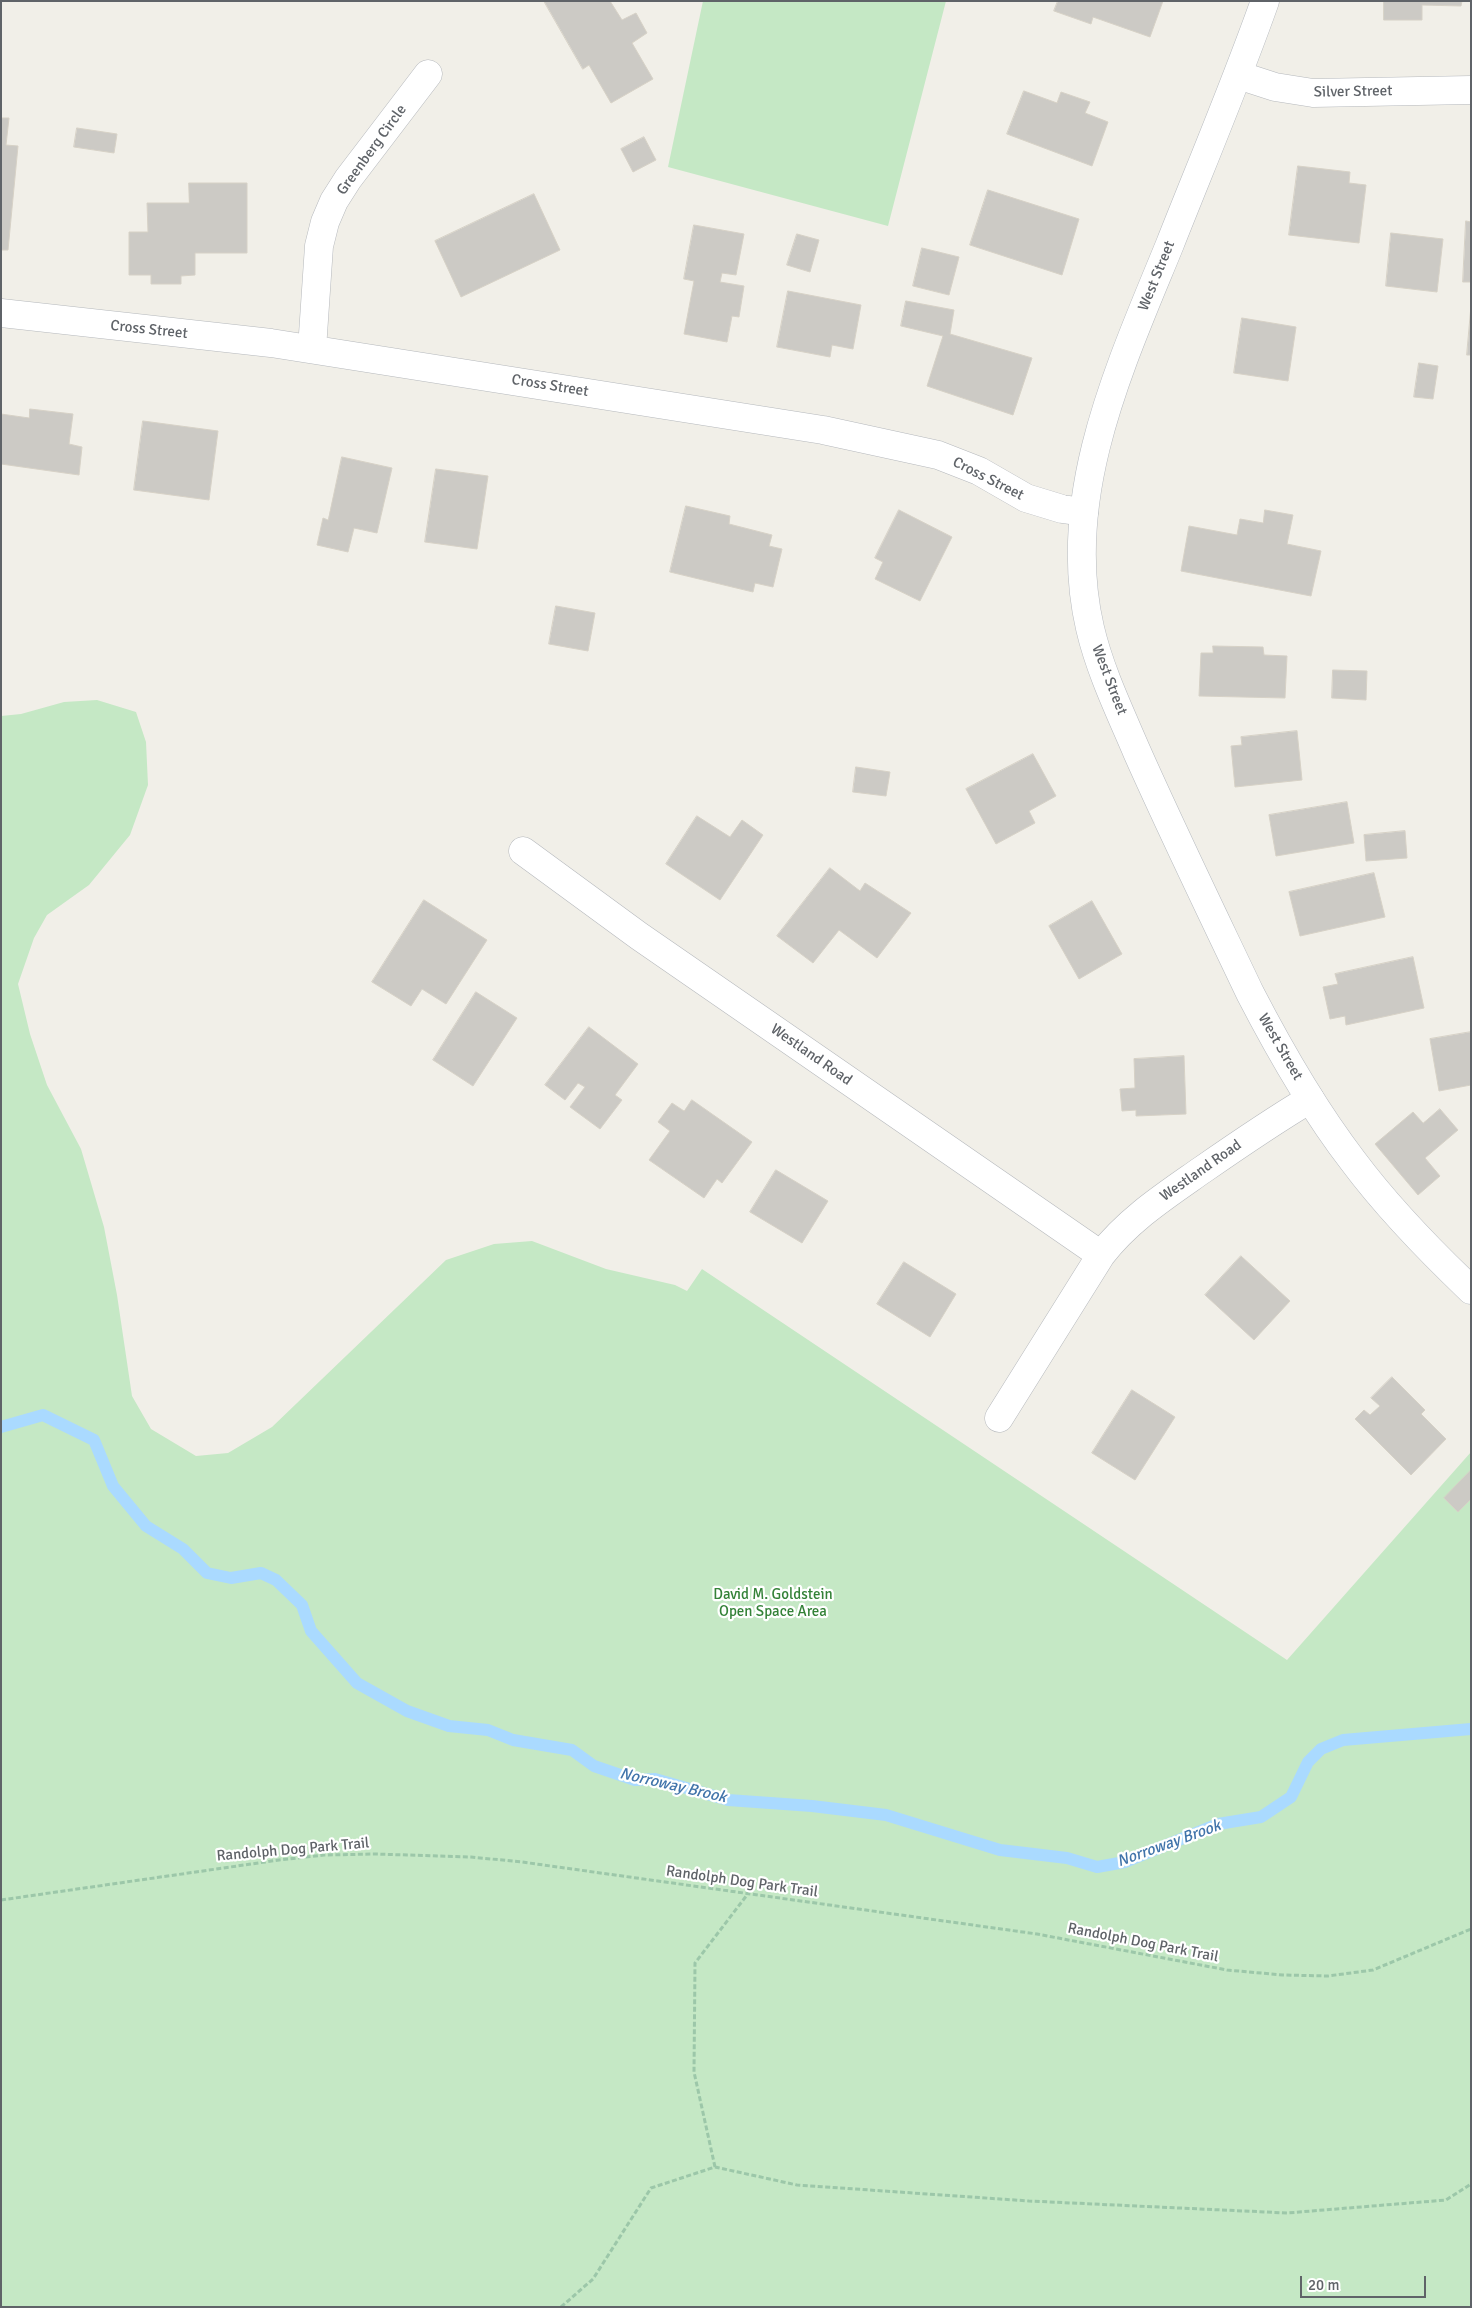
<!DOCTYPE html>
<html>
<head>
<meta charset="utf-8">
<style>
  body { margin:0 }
  #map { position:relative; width:1472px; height:2308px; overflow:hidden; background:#f1efe8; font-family:Signika,sans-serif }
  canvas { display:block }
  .frame { position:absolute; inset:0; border:2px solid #5f6368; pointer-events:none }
  .scale { position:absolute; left:1300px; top:2276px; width:126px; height:22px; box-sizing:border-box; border:2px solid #5f6368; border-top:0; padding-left:6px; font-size:15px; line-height:18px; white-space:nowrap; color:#5f6368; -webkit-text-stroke:4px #fff; paint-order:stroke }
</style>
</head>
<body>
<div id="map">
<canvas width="1472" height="2308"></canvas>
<div class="frame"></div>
<div class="scale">20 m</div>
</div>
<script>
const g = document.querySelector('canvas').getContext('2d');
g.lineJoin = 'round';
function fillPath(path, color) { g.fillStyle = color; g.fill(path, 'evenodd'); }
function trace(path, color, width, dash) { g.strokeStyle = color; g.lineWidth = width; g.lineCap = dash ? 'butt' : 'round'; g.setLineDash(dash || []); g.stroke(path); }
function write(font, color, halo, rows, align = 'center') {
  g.font = font + ' Signika,sans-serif'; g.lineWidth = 4.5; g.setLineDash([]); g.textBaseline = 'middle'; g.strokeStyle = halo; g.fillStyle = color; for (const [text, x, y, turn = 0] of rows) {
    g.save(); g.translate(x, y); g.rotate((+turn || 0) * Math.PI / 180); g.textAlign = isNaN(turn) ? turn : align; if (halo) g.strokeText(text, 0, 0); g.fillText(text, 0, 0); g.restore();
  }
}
fillPath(new Path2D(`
  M703,1H946L888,226L668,167Z
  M97,700L136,712L146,742L148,785L130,835L89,885L47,915L34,938L18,984L30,1034L47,1085L81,1149L104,1227L117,1295L132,1396L151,1429L196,1456L228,1453L272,1427L446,1260L494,1244L532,1241L606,1269L675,1285L687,1291L702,1269L1287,1660L1471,1452V2307H1V716L21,714L64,702Z`), '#c5e8c5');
trace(new Path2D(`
  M1,1427L43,1415L94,1440L113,1486L146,1526L183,1549L207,1573L231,1578L261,1573L276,1580L302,1605L311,1631L357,1683L407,1711L449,1726L488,1730L513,1740L572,1750L594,1766L635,1780L655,1779L728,1800L812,1806L886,1815L1000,1850L1067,1858L1097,1867L1125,1862L1218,1824L1261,1817L1291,1797L1308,1762L1321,1749L1343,1740L1471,1729`), '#aadaff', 12);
const building = new Path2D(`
  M544,1H610L622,20L636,13L647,33L632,43L653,79L611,103L589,65L583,69Z
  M1058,1H1163L1150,37L1093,17L1091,24L1054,11Z
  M1384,1H1462L1461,6L1422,5V20H1384Z
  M1024,91L1057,103L1061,92L1090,102L1085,113L1108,122L1092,166L1007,134Z
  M1,118H9L6,145L18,146L8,250H1Z
  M77,128L117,134L114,153L74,147Z
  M644,137L656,160L633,172L621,149Z
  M1298,166L1350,172L1349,183L1366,185L1359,243L1289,235Z
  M189,183H247V253H195V275L181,276V284H151V275H129V232H148L147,203H189Z
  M988,190L1079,219L1062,275L970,245Z
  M534,194L560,250L461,297L435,241Z
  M1466,221L1471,222V282H1463Z
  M694,225L744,234L736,275L722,273L720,282L744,286L739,317L732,316L727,342L684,334L694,281L684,279Z
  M1391,233L1443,239L1437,292L1386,286Z
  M797,234L819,240L810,272L787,265Z
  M922,248L959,257L949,295L913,286Z
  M788,291L861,305L853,349L832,345L830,357L777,347Z
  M906,301L954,310L950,334L1032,358L1013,415L927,386L943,336L901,326Z
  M1471,306V355H1467Z
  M1242,318L1296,327L1288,381L1234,373Z
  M1419,363L1438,366L1433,399L1414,397Z
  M30,409L73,414L69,444L82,447L79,475L1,464V414L29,418Z
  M143,421L218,431L209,500L134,490Z
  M342,457L392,468L377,533L354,528L348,552L317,545L323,518L328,520Z
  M436,469L488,476L477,549L425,542Z
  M686,506L730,516L729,524L772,535L769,546L782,549L773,587L755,583L753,592L670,572Z
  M899,510L952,537L920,601L875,579L883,562L875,558Z
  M1265,510L1293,515L1287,544L1321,551L1311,596L1181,571L1189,526L1237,535L1240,519L1263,523Z
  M556,606L595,613L588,651L549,644Z
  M1213,646L1263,647L1264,655L1287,656L1285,698L1199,696L1201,653H1213Z
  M1333,670L1367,671L1366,700L1332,698Z
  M1297,731L1302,780L1235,787L1231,746L1242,745L1241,737Z
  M1033,754L1056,796L1029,811L1035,823L996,844L966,789Z
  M856,767L890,772L886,796L853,792Z
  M1347,802L1354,843L1276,856L1269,815Z
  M697,816L730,837L742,820L763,835L720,900L666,864Z
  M1405,831L1407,858L1366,861L1364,835Z
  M830,868L860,891L865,883L911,913L877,958L839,930L813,963L777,936Z
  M1374,873L1385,917L1300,936L1289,892Z
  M424,900L487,940L446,1004L422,989L411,1006L372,982Z
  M1092,901L1122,954L1079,979L1049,926Z
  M1413,957L1424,1008L1346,1025L1345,1016L1330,1019L1323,987L1338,984L1335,974Z
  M476,992L517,1018L473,1086L433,1060Z
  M589,1027L638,1064L615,1095L622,1100L600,1129L570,1107L585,1087L578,1083L565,1100L545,1085Z
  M1471,1032V1085L1439,1091L1430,1039Z
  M1184,1056L1186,1114L1136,1116V1110L1122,1111L1120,1089L1135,1088L1134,1059Z
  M692,1100L752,1142L722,1183L717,1179L704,1198L649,1160L670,1131L658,1122L672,1103L684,1111Z
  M1440,1109L1458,1130L1425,1158L1440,1176L1418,1195L1375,1144L1413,1112L1423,1123Z
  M776,1170L828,1201L802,1243L750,1212Z
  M1241,1256L1290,1301L1254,1340L1205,1295Z
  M904,1262L956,1294L930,1337L877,1304Z
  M1392,1377L1425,1410L1421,1414L1446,1439L1411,1475L1355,1419L1364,1410L1370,1415L1380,1406L1371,1398Z
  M1132,1390L1175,1417L1135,1480L1092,1453Z
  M1471,1470V1499L1458,1512L1444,1498Z`);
fillPath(building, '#cccac5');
trace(building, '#d6d1c6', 1);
const street = new Path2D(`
  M1238,75L1275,87L1313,93L1471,90
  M1,313L271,343L823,430L938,455L979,471L1026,498L1062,509L1084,512
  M312,349L319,246L325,222L334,201L348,179L428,74
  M523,851L639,936L1101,1255
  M999,1418L1101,1255C1129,1219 1165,1196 1202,1170C1238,1145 1273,1121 1310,1099`);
const secondary = new Path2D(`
  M1265,1C1236,83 1202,163 1170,244C1121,364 1059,495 1090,628C1100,671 1120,712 1137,752C1173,833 1212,913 1250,993C1280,1051 1313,1109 1353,1161C1388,1208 1429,1250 1471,1290`);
trace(street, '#b5b8bc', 29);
trace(secondary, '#b6babf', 29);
trace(new Path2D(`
  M1,1900L279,1860L324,1855L375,1854L471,1857L522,1862L1037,1934L1227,1970L1283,1975L1328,1976L1373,1970L1471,1929
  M715,2167L694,2072L695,1963L747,1895
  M561,2307L593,2279L651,2188L715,2167L797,2185L1029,2201L1287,2213L1446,2200L1471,2184`), '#9cc7a9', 3, [5, 2.5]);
trace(street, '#fff', 28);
trace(secondary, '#fff', 28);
write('15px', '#5f6368', '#fff', [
  ["Silver Street",1353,92,-1],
  ["Greenberg Circle",372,150,-54],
  ["West Street",1157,276,-68],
  ["Cross Street",149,330,6],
  ["Cross Street",550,386,9],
  ["Cross Street",988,479,27],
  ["West Street",1109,680,69],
  ["West Street",1280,1047,60],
  ["Westland Road",811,1055,35],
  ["Westland Road",1201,1171,-35],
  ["Randolph Dog Park Trail",293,1850,-5],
  ["Randolph Dog Park Trail",742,1882,8],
  ["Randolph Dog Park Trail",1143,1943,11]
]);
write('15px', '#348238', '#fff', [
  ["David M. Goldstein",773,1595],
  ["Open Space Area",773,1612]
]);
write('italic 16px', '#4174aa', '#fff', [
  ["Norroway Brook",673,1786,13],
  ["Norroway Brook",1169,1844,-20]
]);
</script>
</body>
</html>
